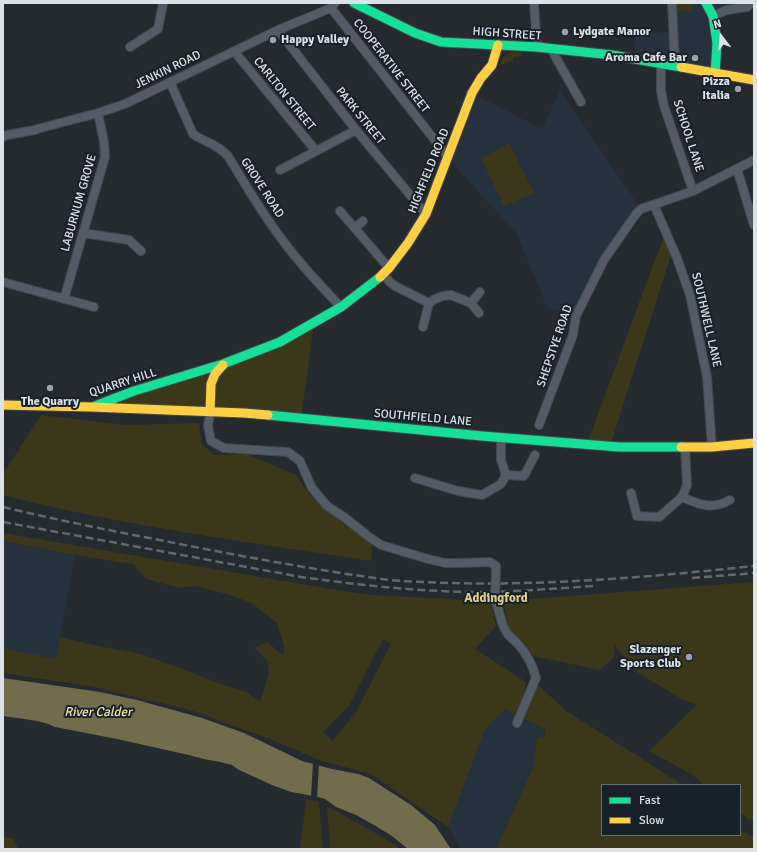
<!DOCTYPE html>
<html>
<head>
<meta charset="utf-8">
<style>
  body { margin:0 }
  #map { position:relative; width:757px; height:852px; overflow:hidden; background:#252a2f; font-family:Signika,sans-serif }
  canvas { display:block }
  .frame { position:absolute; inset:0; border:4px solid #dce2e7; pointer-events:none }
  .legend { position:absolute; left:601px; top:784px; width:140px; height:52px; box-sizing:border-box; background:#182129; border:1px solid #666e75; margin:0; padding:5px 7px; list-style:none; font-size:12px; color:#dce2e7 }
  .legend li { display:flex; align-items:center; gap:8px; height:20px }
  .legend b { width:20px; border:1px solid #666e75 }
  .north { position:absolute; left:701px; top:16px; width:40px; height:40px; -webkit-text-stroke:3px #182129; paint-order:stroke; rotate:344deg; font-size:11px; font-weight:700; line-height:16px; text-align:center; color:#dce2e7 }
  .north::after { content:''; display:block; margin:auto; width:14px; height:18px; background:#dce2e7; clip-path:polygon(50% 0,100% 100%,50% 72%,0 100%) }
</style>
</head>
<body>
<div id="map">
<canvas width="757" height="852"></canvas>
<div class="frame"></div>
<ul class="legend">
<li><b style="height:5px;background:#16e098"></b>Fast</li>
<li><b style="height:5px;background:#ffcf43"></b>Slow</li>
</ul>
<div class="north">N</div>
</div>
<script>
const g = document.querySelector('canvas').getContext('2d');
g.lineJoin = 'round';
function fillPath(path, color) { g.fillStyle = color; g.fill(path, 'evenodd'); }
function trace(path, color, width, dash) { g.strokeStyle = color; g.lineWidth = width; g.lineCap = dash ? 'butt' : 'round'; g.setLineDash(dash || []); g.stroke(path); }
function write(font, color, halo, rows, align = 'center') {
  g.font = font + ' Signika,sans-serif'; g.lineWidth = 4; g.setLineDash([]); g.textBaseline = 'middle'; g.strokeStyle = halo; g.fillStyle = color; for (const [text, x, y, turn = 0] of rows) {
    g.save(); g.translate(x, y); g.rotate((+turn || 0) * Math.PI / 180); g.textAlign = isNaN(turn) ? turn : align; if (halo) g.strokeText(text, 0, 0); g.fillText(text, 0, 0); g.restore();
  }
}
fillPath(new Path2D(`
  M691,3H746L714,14V68L635,55V33H655L677,31L676,12L693,9Z
  M560,91L641,209L636,214L576,316L547,307L517,234L448,158L472,93L542,129Z
  M3,541L75,555L56,659L3,648Z
  M505,709L545,729L544,738H537L534,765L496,849H461L448,827L486,728Z`), '#25323e');
fillPath(new Path2D(`
  M675,3H691L693,10L676,12Z
  M512,52L522,53L523,55L517,58L516,57L513,58V60L501,65L500,63L506,55Z
  M509,143L534,193L504,206L481,158Z
  M666,233L673,249L610,446L587,444L653,265Z
  M314,323L301,419L91,407L223,364Z
  M41,415L125,425L199,423L202,444L214,455L247,454L296,475L310,495L372,545L371,561C248,542 123,526 3,495V471H5Z
  M3,533L337,590L372,595L491,601L496,626L475,649L526,682L523,700L517,715L505,709L486,728L448,827L371,774L322,761L267,738L190,710L94,687L3,673V648L56,659L60,637L97,646L142,654L224,685L246,692L260,702L269,673L267,660L254,648L267,642L283,655L284,645L277,623L252,603L227,594L195,586L179,588L146,579L133,564L75,555L3,541ZM383,639L391,644L356,712L333,741L323,732L349,706Z
  M754,582V820L748,819L740,812V785H705L691,774L649,751L697,705L682,699L635,671L613,643L615,656L600,670L533,656L524,642L509,630L503,601Z
  M537,684L565,710L683,785H602V835H740V830L754,837V849H496L534,765L537,738H544L545,729L524,719Z
  M306,799L319,802L323,849H300Z
  M327,806L395,844L399,849H330Z
  M3,836L14,839L18,849H3Z`), '#3b371a');
fillPath(new Path2D(`
  M3,678L100,692L137,700L202,718L244,733L302,761L332,769L358,774L369,778L411,805L435,825L451,849H408L392,836L374,825L356,815L336,807L325,799L314,796L291,792L272,785L239,770L232,765L220,762L204,759L189,755L117,739L55,727C39,719 20,719 3,716Z`), '#716c4c');
fillPath(new Path2D(`
  M313,762L319,764L317,799L311,797Z`), '#252a2f');
const street = new Path2D(`
  M534,3L537,47
  M672,3L675,66
  M331,8L448,157
  M713,16L727,10L747,7L751,3
  M278,30L356,130L426,214
  M130,47L158,29L163,3
  M551,49L581,102
  M234,51L316,151
  M661,64V91L664,106L693,191
  M170,82L193,134C206,143 216,143 228,156C245,184 261,212 281,238C299,263 320,285 341,307
  M3,137L7,135L35,130L37,129L98,113L125,104L278,30L331,8L335,3
  M737,169L754,225
  M280,170L356,130
  M654,205L677,258L690,295L707,377L712,447
  M340,211L389,268
  M355,228L363,221
  M83,233L129,240L141,251
  M383,274L390,282L395,286L429,303L435,299L443,296L451,295L471,303L479,313
  M3,282L94,307
  M64,299L105,157L104,142L98,113
  M471,303L480,292
  M423,327L429,303
  M210,412L208,426L211,441L224,448L288,452L300,461L312,488L327,506L344,517L368,536L381,545L428,559L445,563H459L490,562L496,566V569
  M539,425L573,335L576,316L604,260L636,214L641,209L693,191L754,160
  M506,475L524,476L535,455
  M415,478L458,491L482,495L501,484L506,475L501,460V437
  M631,493L637,516L659,517L682,497C700,505 712,510 730,500
  M682,497L687,485L685,447
  M495,600C500,610 500,623 507,633C510,637 514,640 518,644C526,653 533,666 536,678L517,723`);
const fast = new Path2D(`
  M354,3L415,33L441,42L537,47L612,55L681,67
  M706,3L713,16L717,43L715,74
  M95,406L134,391L223,364L280,342L341,307L380,277
  M268,415L482,436L619,447H681`);
const slow = new Path2D(`
  M681,67L754,80
  M380,277L389,268L408,243L426,214L472,93L481,78L492,65L498,45
  M3,405L91,407L244,413L268,415
  M210,412L211,384L215,374L223,365
  M681,447H712L754,443`);
trace(street, '#43474c', 10);
trace(fast, '#43474c', 11);
trace(slow, '#43474c', 11);
trace(street, '#535b64', 8);
trace(fast, '#16e098', 9);
trace(slow, '#ffcf43', 9);
trace(new Path2D(`
  M3,507C78,525 155,539 231,554C270,561 308,568 347,574C361,576 375,578 389,580C512,589 632,579 754,566
  M3,522L301,577C358,585 414,591 471,592C512,592 552,589 593,586
  M692,578L754,573`), '#62686e', 2.5, [8, 4]);
const streetBridge = new Path2D(`
  M495,600L496,569`);
trace(streetBridge, '#43474c', 10, []);
trace(streetBridge, '#535b64', 8);
for (const [x, y, r, color] of [
  [565,32,4,"#9ca2a7"],
  [273,40,4,"#9ca2a7"],
  [695,58,4,"#9ca2a7"],
  [738,89,4,"#9ca2a7"],
  [50,388,4,"#9ca2a7"],
  [689,657,4,"#9ca2a7"]
]) { const dot = new Path2D(); dot.arc(x, y, r, 0, 2 * Math.PI); g.fillStyle = color; g.fill(dot); trace(dot, '#182129', 1.5); }
write('bold 12px', '#dce2e7', '#182129', [
  ["Lydgate Manor",573,32,"left"],
  ["Happy Valley",281,40,"left"],
  ["Aroma Cafe Bar",687,58],
  ["Pizza",730,82],
  ["Italia",730,96],
  ["The Quarry",50,402,"center"],
  ["Slazenger",681,650],
  ["Sports Club",681,664]
], 'right');
write('12px', '#dce2e7', '#182129', [
  ["HIGH STREET",507,34,4],
  ["COOPERATIVE STREET",391,66,52],
  ["JENKIN ROAD",168,70,-26],
  ["CARLTON STREET",284,94,51],
  ["PARK STREET",360,116,51],
  ["SCHOOL LANE",688,136,72],
  ["HIGHFIELD ROAD",429,171,-68],
  ["GROVE ROAD",262,188,57],
  ["LABURNUM GROVE",79,203,-74],
  ["SOUTHWELL LANE",706,320,77],
  ["SHEPSTYE ROAD",555,346,-71],
  ["QUARRY HILL",123,383,-18],
  ["SOUTHFIELD LANE",423,418,5]
]);
write('bold 13px', '#dccf81', '#182129', [
  ["Addingford",496,599]
]);
write('italic 13px', '#efe5a4', '#182129', [
  ["River Calder",98,713]
]);
</script>
</body>
</html>
